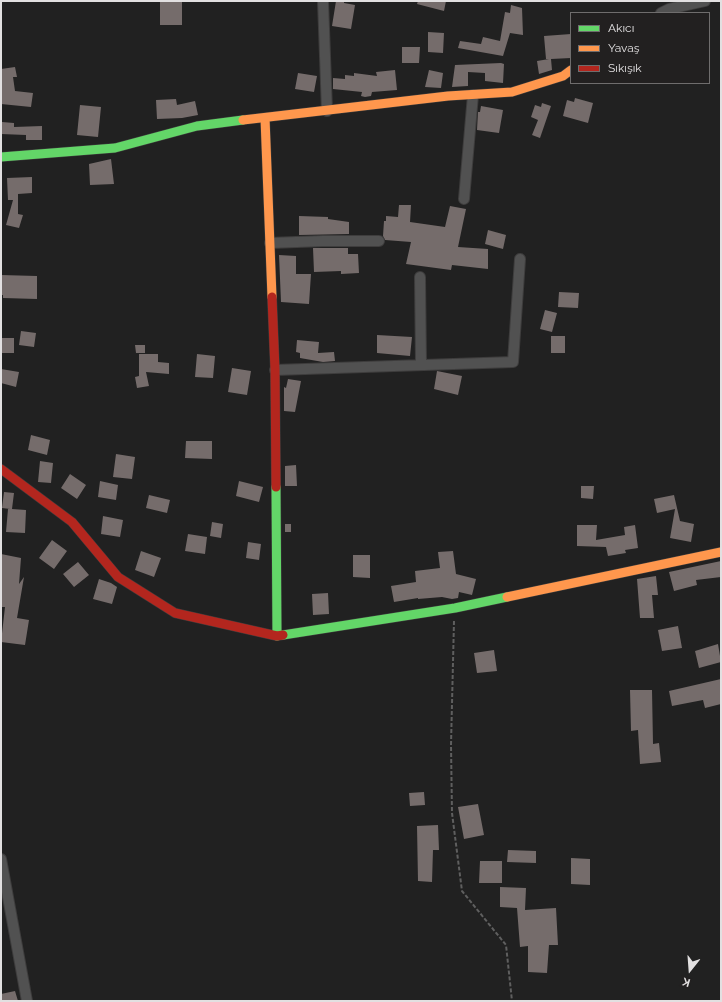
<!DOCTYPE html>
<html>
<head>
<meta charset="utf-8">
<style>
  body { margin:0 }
  #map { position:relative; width:722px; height:1002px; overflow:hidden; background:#212121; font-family:Raleway,sans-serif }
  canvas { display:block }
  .frame { position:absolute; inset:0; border:2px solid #e2e0e1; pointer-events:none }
  .legend { position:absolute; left:570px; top:12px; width:140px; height:72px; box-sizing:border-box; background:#222020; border:1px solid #6f6d6d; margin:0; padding:5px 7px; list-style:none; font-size:12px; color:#e2e0e1 }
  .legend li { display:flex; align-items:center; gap:8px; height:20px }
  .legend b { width:20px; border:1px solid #6f6d6d }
  .north { position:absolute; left:670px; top:950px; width:40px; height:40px; -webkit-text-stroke:3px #222020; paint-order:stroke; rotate:197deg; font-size:11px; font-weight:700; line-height:16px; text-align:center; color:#e2e0e1 }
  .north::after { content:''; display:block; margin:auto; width:14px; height:18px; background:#e2e0e1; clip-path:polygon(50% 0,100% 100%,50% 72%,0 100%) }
</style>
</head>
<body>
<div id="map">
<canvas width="722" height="1002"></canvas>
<div class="frame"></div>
<ul class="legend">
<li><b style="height:5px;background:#63d668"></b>Akıcı</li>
<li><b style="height:5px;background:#ff974d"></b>Yavaş</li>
<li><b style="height:5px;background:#b3261e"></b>Sıkışık</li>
</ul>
<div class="north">K</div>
</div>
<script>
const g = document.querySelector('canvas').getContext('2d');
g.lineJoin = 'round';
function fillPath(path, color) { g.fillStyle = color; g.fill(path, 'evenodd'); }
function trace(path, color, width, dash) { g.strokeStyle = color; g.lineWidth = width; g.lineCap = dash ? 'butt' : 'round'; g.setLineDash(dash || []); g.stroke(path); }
fillPath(new Path2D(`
  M160,1H182V25H160Z
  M336,1H344V3L355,5L351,29L332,26Z
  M418,1H446L444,11L417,4Z
  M511,5L522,8L523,35L510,33L503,56L458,48L460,41L481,44L483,37L500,41L505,12L510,13Z
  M428,32L444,33L443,53L428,52Z
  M571,34V58L551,59L552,70L539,74L537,61L549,59H546L544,36Z
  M402,47H420L419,63H402Z
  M501,63L504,64L503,83L485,81V73L468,72V86L452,87L455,65Z
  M15,67L17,77H13L15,91L33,93L31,107L1,104V94H2L1,69Z
  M395,70L397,90L372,92L371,96L365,97L361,96L362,92L333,89V78L345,79V75L354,76V73L377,76L376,72Z
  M429,70L443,73L441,88L425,87Z
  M298,73L317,76L314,92L295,89Z
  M575,98L593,103L588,123L563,116L567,100L574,102Z
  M176,99L177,105L195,101L198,115L182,118L157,119L156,100Z
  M542,103L551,106L540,138L532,135L538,120L531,117L535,105L541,107Z
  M80,105L101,107L98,137L77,135Z
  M481,106L503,110L499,133L477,130L478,112H480Z
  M2,122L14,123V127L42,126V140H26V135L1,134Z
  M111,159L114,184L90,185L89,164Z
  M32,177V193L18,194V214L23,215L19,228L6,225L13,200H8L7,178Z
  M399,205H411L410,222L445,227L450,206L466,209L458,247L488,249V269L452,265L451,270L406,264L411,242L385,240L383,236L384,221H386V216L398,217Z
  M299,216L328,217V219L349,222V234L299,235Z
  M488,230L506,235L503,249L485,244Z
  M313,248H348V254H358L359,273L341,274V271L314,272Z
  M279,255L296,256V274H311L309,304L281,302Z
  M1,275L37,276V299L3,298V295H1Z
  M559,292L579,293L578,308L558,307Z
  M545,310L557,313L552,332L540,329Z
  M21,331L36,333L34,347L19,345Z
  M377,335L412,337L410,356L377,353Z
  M551,336H565V353H551Z
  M1,338H14V353H1Z
  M297,340L319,342L318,353L334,352L335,361L323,362L300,358V353L296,352Z
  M135,345H145V353H136Z
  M139,354H158V362L169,363V374L146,372L149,386L137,388L135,377L139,376Z
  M197,354L215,356L213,378L195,377Z
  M232,368L251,371L247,395L228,392Z
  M1,369L19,372L16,387L1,383Z
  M437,371L462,376L458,395L434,389Z
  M288,379L301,381L295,412L284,411V387L286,388Z
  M31,435L50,440L47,455L28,450Z
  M186,441H212V459L185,458Z
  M116,454L135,457L132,479L113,477Z
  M40,461L53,463L51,483L38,482Z
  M296,465L297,486H285V466Z
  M70,474L86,485L77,499L61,488Z
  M100,481L118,485L116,500L98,497Z
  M239,481L263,487L259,502L236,496Z
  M581,486H594L593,499L581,498Z
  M4,492L14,493L12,509L26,510L25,533L6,532L8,509H10L2,508Z
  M149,495L170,500L167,513L146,508Z
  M674,495L680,521L694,524L691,542L670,538L675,509L657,513L654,499Z
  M103,516L123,520L120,537L101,534Z
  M212,522L223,524L221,538L210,536Z
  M285,524H291V532H285Z
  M577,525H597L596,540L625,535L624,527L635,525L638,548L625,550L626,553L608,556L606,547L577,546Z
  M188,534L207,537L205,554L185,551Z
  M52,540L67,551L54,569L39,558Z
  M248,542L261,544L259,560L246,558Z
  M141,551L161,558L154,577L135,570Z
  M453,551L456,574L476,579L472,595L459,592L458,598L452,599L442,597L418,599V598L394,602L391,586L416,582L415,571L440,568L438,552Z
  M1,554L21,558L19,584L24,577L17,618L29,620L25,645L1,642L5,607H1Z
  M353,555H370V578L353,577Z
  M721,561V577L696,580L697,585L674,591L669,572Z
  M78,562L89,575L74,587L63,574Z
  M656,576L658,595H652L654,618H640L637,579Z
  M99,579L111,583L117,587L112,604L93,599Z
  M328,593L329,614L313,615L312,594Z
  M678,626L682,648L662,651L658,630Z
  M718,644L721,662L699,668L695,651Z
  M494,650L497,671L477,673L474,653Z
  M721,679V704L705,708L703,700L672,706L669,691Z
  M630,690H652L653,744L659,743L661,762L640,764L638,730L631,731Z
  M424,792L425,805L410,806L409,793Z
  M478,804L484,835L464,839L458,807Z
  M438,825L439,850H433L432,882L418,881L417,826Z
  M508,850L536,851V863L507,862Z
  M571,858L590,859V885L571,884Z
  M480,861H502V883H479Z
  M500,887L526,888L525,910L556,908L558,945H549L547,973L528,972V946L520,947L517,908L500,907Z
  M15,991L18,1001H1V994Z`), '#756c6b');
const street = new Path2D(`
  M323,1L327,111
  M661,13L669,9L705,1
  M464,199L473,95
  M270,243L323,241H379
  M420,277L421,365
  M275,370L513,362L520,259
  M1,859L27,1001`);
const fast = new Path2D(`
  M1,157L115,148L197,126L243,120
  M276,487L277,636
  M283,635L455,608L507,597`);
const slow = new Path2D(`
  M265,118L272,297
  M243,120L448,96L512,92L563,76L571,70
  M507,597L721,552`);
const jam = new Path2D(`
  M272,297L275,370L276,487
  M1,469L72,522L118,577L175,613L277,636L283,635`);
trace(street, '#3e3d3d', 12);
trace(fast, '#3e3d3d', 10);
trace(slow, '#3e3d3d', 10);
trace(jam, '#3e3d3d', 10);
trace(new Path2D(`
  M454,621L451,745L452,813L462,891L506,945L512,1001`), '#5f5f5f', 2, [4, 2]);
trace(street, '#515151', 10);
trace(fast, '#63d668', 9);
trace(slow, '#ff974d', 9);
trace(jam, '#b3261e', 9);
</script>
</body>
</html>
